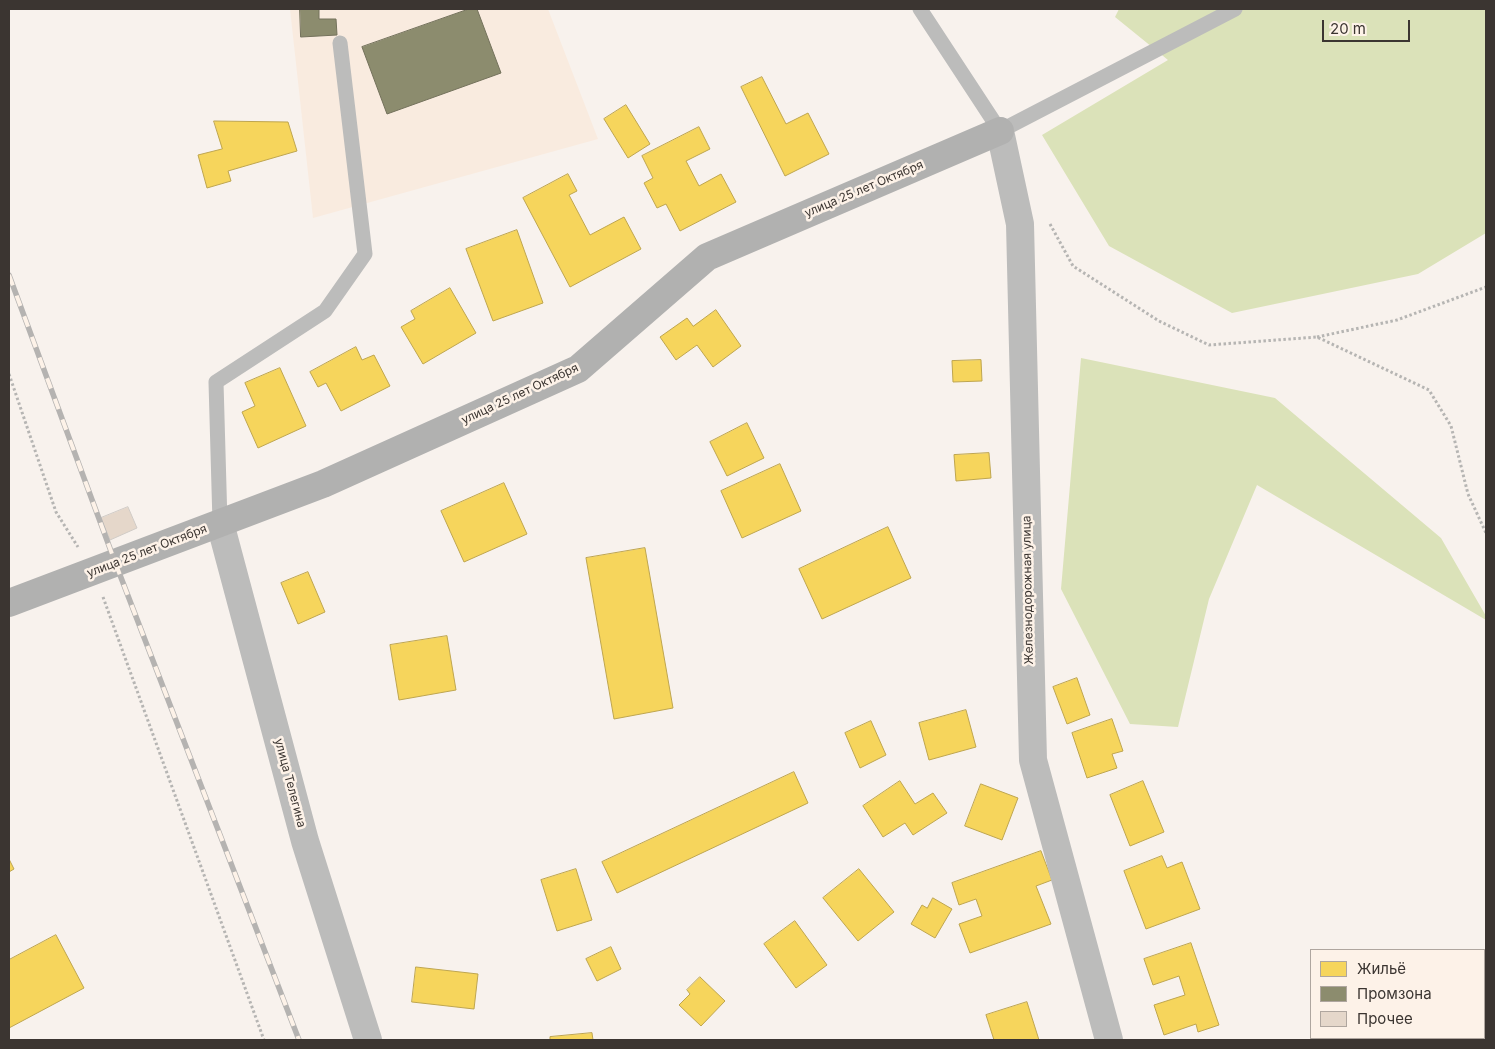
<!DOCTYPE html>
<html>
<head>
<meta charset="utf-8">
<style>
  body { margin:0 }
  #map { position:relative; width:1495px; height:1049px; overflow:hidden; background:#f8f2ed; font-family:Inter,sans-serif }
  canvas { display:block }
  .frame { position:absolute; inset:0; border:10px solid #3b3531; pointer-events:none }
  .legend { position:absolute; left:1310px; top:949px; width:175px; height:90px; box-sizing:border-box; background:#fdf2e8; border:1px solid #afa69f; margin:0; padding:6px 9px; list-style:none; font-size:15px; color:#3b3531 }
  .legend li { display:flex; align-items:center; gap:10px; height:25px }
  .legend b { width:25px; border:1px solid #afa69f }
  .scale { position:absolute; left:1322px; top:20px; width:88px; height:22px; box-sizing:border-box; border:2px solid #3b3531; border-top:0; padding-left:6px; font-size:15px; line-height:18px; white-space:nowrap; color:#3b3531; -webkit-text-stroke:4px #fdf2e8; paint-order:stroke }
</style>
</head>
<body>
<div id="map">
<canvas width="1495" height="1049"></canvas>
<div class="frame"></div>
<ul class="legend">
<li><b style="height:14px;background:#f6d55c"></b>Жильё</li>
<li><b style="height:14px;background:#8c8c6e"></b>Промзона</li>
<li><b style="height:14px;background:#e5d7ca"></b>Прочее</li>
</ul>
<div class="scale">20 m</div>
</div>
<script>
const g = document.querySelector('canvas').getContext('2d');
g.lineJoin = 'round';
function fillPath(path, color) { g.fillStyle = color; g.fill(path, 'evenodd'); }
function trace(path, color, width, dash) { g.strokeStyle = color; g.lineWidth = width; g.lineCap = dash ? 'butt' : 'round'; g.setLineDash(dash || []); g.stroke(path); }
function write(font, color, halo, rows, align = 'center') {
  g.font = font + ' Inter,sans-serif'; g.lineWidth = 5; g.setLineDash([]); g.textBaseline = 'middle'; g.strokeStyle = halo; g.fillStyle = color; for (const [text, x, y, turn = 0] of rows) {
    g.save(); g.translate(x, y); g.rotate((+turn || 0) * Math.PI / 180); g.textAlign = isNaN(turn) ? turn : align; if (halo) g.strokeText(text, 0, 0); g.fillText(text, 0, 0); g.restore();
  }
}
fillPath(new Path2D(`
  M290,9H548L598,139L313,218Z`), '#f9ebdf');
fillPath(new Path2D(`
  M1119,9H1486V233L1418,274L1232,313L1109,246L1042,135L1168,60L1115,17Z
  M1081,358L1275,398L1441,538L1486,616V620L1257,485L1209,599L1178,727L1130,724L1061,589Z`), '#dbe2b9');
const homes = new Path2D(`
  M762,77L786,124L808,113L829,154L785,176L741,87Z
  M626,105L650,144L628,158L604,119Z
  M214,121L288,122L297,151L228,171L231,181L207,188L198,155L222,149Z
  M699,127L710,149L686,161L699,186L721,174L736,202L680,231L666,204L657,208L644,183L653,178L642,156Z
  M568,174L577,191L569,195L590,235L624,217L641,249L570,287L523,198Z
  M517,230L543,303L493,321L466,249Z
  M450,288L476,333L423,364L401,327L415,319L411,311Z
  M716,310L741,346L713,367L697,345L676,360L660,337L687,318L693,326Z
  M356,347L362,360L374,355L390,386L341,411L326,383L318,387L310,372Z
  M981,360L982,381L953,382L952,361Z
  M280,368L306,426L258,448L242,412L255,406L245,383Z
  M747,423L764,458L727,476L710,442Z
  M989,453L991,478L956,481L954,455Z
  M780,464L801,511L742,538L721,491Z
  M504,483L527,534L464,562L441,511Z
  M888,527L911,578L822,619L799,569Z
  M645,548L673,708L614,719L586,558Z
  M308,572L325,612L298,624L281,583Z
  M447,636L456,690L399,700L390,645Z
  M1077,678L1090,715L1067,724L1053,687Z
  M966,710L976,747L929,760L919,723Z
  M1112,719L1123,751L1112,754L1117,768L1087,778L1072,733Z
  M871,721L886,755L860,768L845,733Z
  M794,772L808,803L617,893L602,862Z
  M900,781L915,804L933,793L947,813L913,835L905,823L883,837L863,806Z
  M1143,781L1164,832L1130,846L1110,795Z
  M981,784L1018,798L1002,840L965,826Z
  M1041,851L1052,880L1036,886L1051,924L970,953L959,924L982,916L976,899L959,905L952,883Z
  M1162,856L1167,868L1182,862L1200,909L1146,929L1124,871Z
  M9,859L14,869L9,872Z
  M576,869L592,920L557,931L541,880Z
  M859,869L894,912L858,941L823,898Z
  M933,898L952,909L935,938L911,924L922,905L927,908Z
  M795,921L827,965L796,988L764,944Z
  M56,935L84,988L9,1028V960Z
  M1191,943L1219,1025L1198,1032L1196,1024L1164,1035L1154,1005L1185,995L1179,976L1153,985L1144,959Z
  M611,947L621,969L597,981L586,959Z
  M416,967L478,974L474,1009L412,1002Z
  M700,977L725,1001L701,1026L679,1005L690,994L687,990Z
  M1027,1002L1039,1040H994L986,1015Z
  M592,1033L593,1040H550V1037Z`);
fillPath(homes, '#f6d55c');
trace(homes, '#bea54f', 1);
const industry = new Path2D(`
  M300,9H319V19H336L337,35L301,37Z
  M469,9H477L501,73L387,114L362,47Z`);
fillPath(industry, '#8c8c6e');
trace(industry, '#74725c', 1);
const building = new Path2D(`
  M128,507L137,528L110,540L101,518Z`);
fillPath(building, '#e5d7ca');
trace(building, '#d0cbc6', 1);
trace(new Path2D(`
  M1050,224L1073,266L1159,321L1209,345L1317,337L1429,390L1451,426L1468,494L1486,533
  M1317,337L1397,320L1486,287
  M9,374L56,512L78,547
  M103,597L264,1040`), '#b6b5b3', 3, [2.5, 2.5]);
trace(new Path2D(`
  M920,9L1000,131L1235,9
  M220,523L216,382L325,311L365,254L340,43`), '#bcbcbb', 15);
trace(new Path2D(`
  M1000,131L1020,224L1033,760L1109,1040
  M220,523L305,841L368,1040`), '#bcbcbb', 28);
trace(new Path2D(`
  M9,603L323,484L578,369L707,257L1000,131`), '#b1b1b0', 28);
const rail = new Path2D(`
  M9,275L115,562L299,1040`);
trace(rail, '#b5b3b1', 5.5);
trace(rail, '#fdf2e8', 4, [11]);
write('12px', '#3b3531', '#fdf2e8', [
  ["улица 25 лет Октября",864,189,-23],
  ["улица 25 лет Октября",520,394,-25],
  ["улица 25 лет Октября",147,551,-21],
  ["Железнодорожная улица",1028,590,-91],
  ["улица Телегина",290,783,75]
]);
</script>
</body>
</html>
